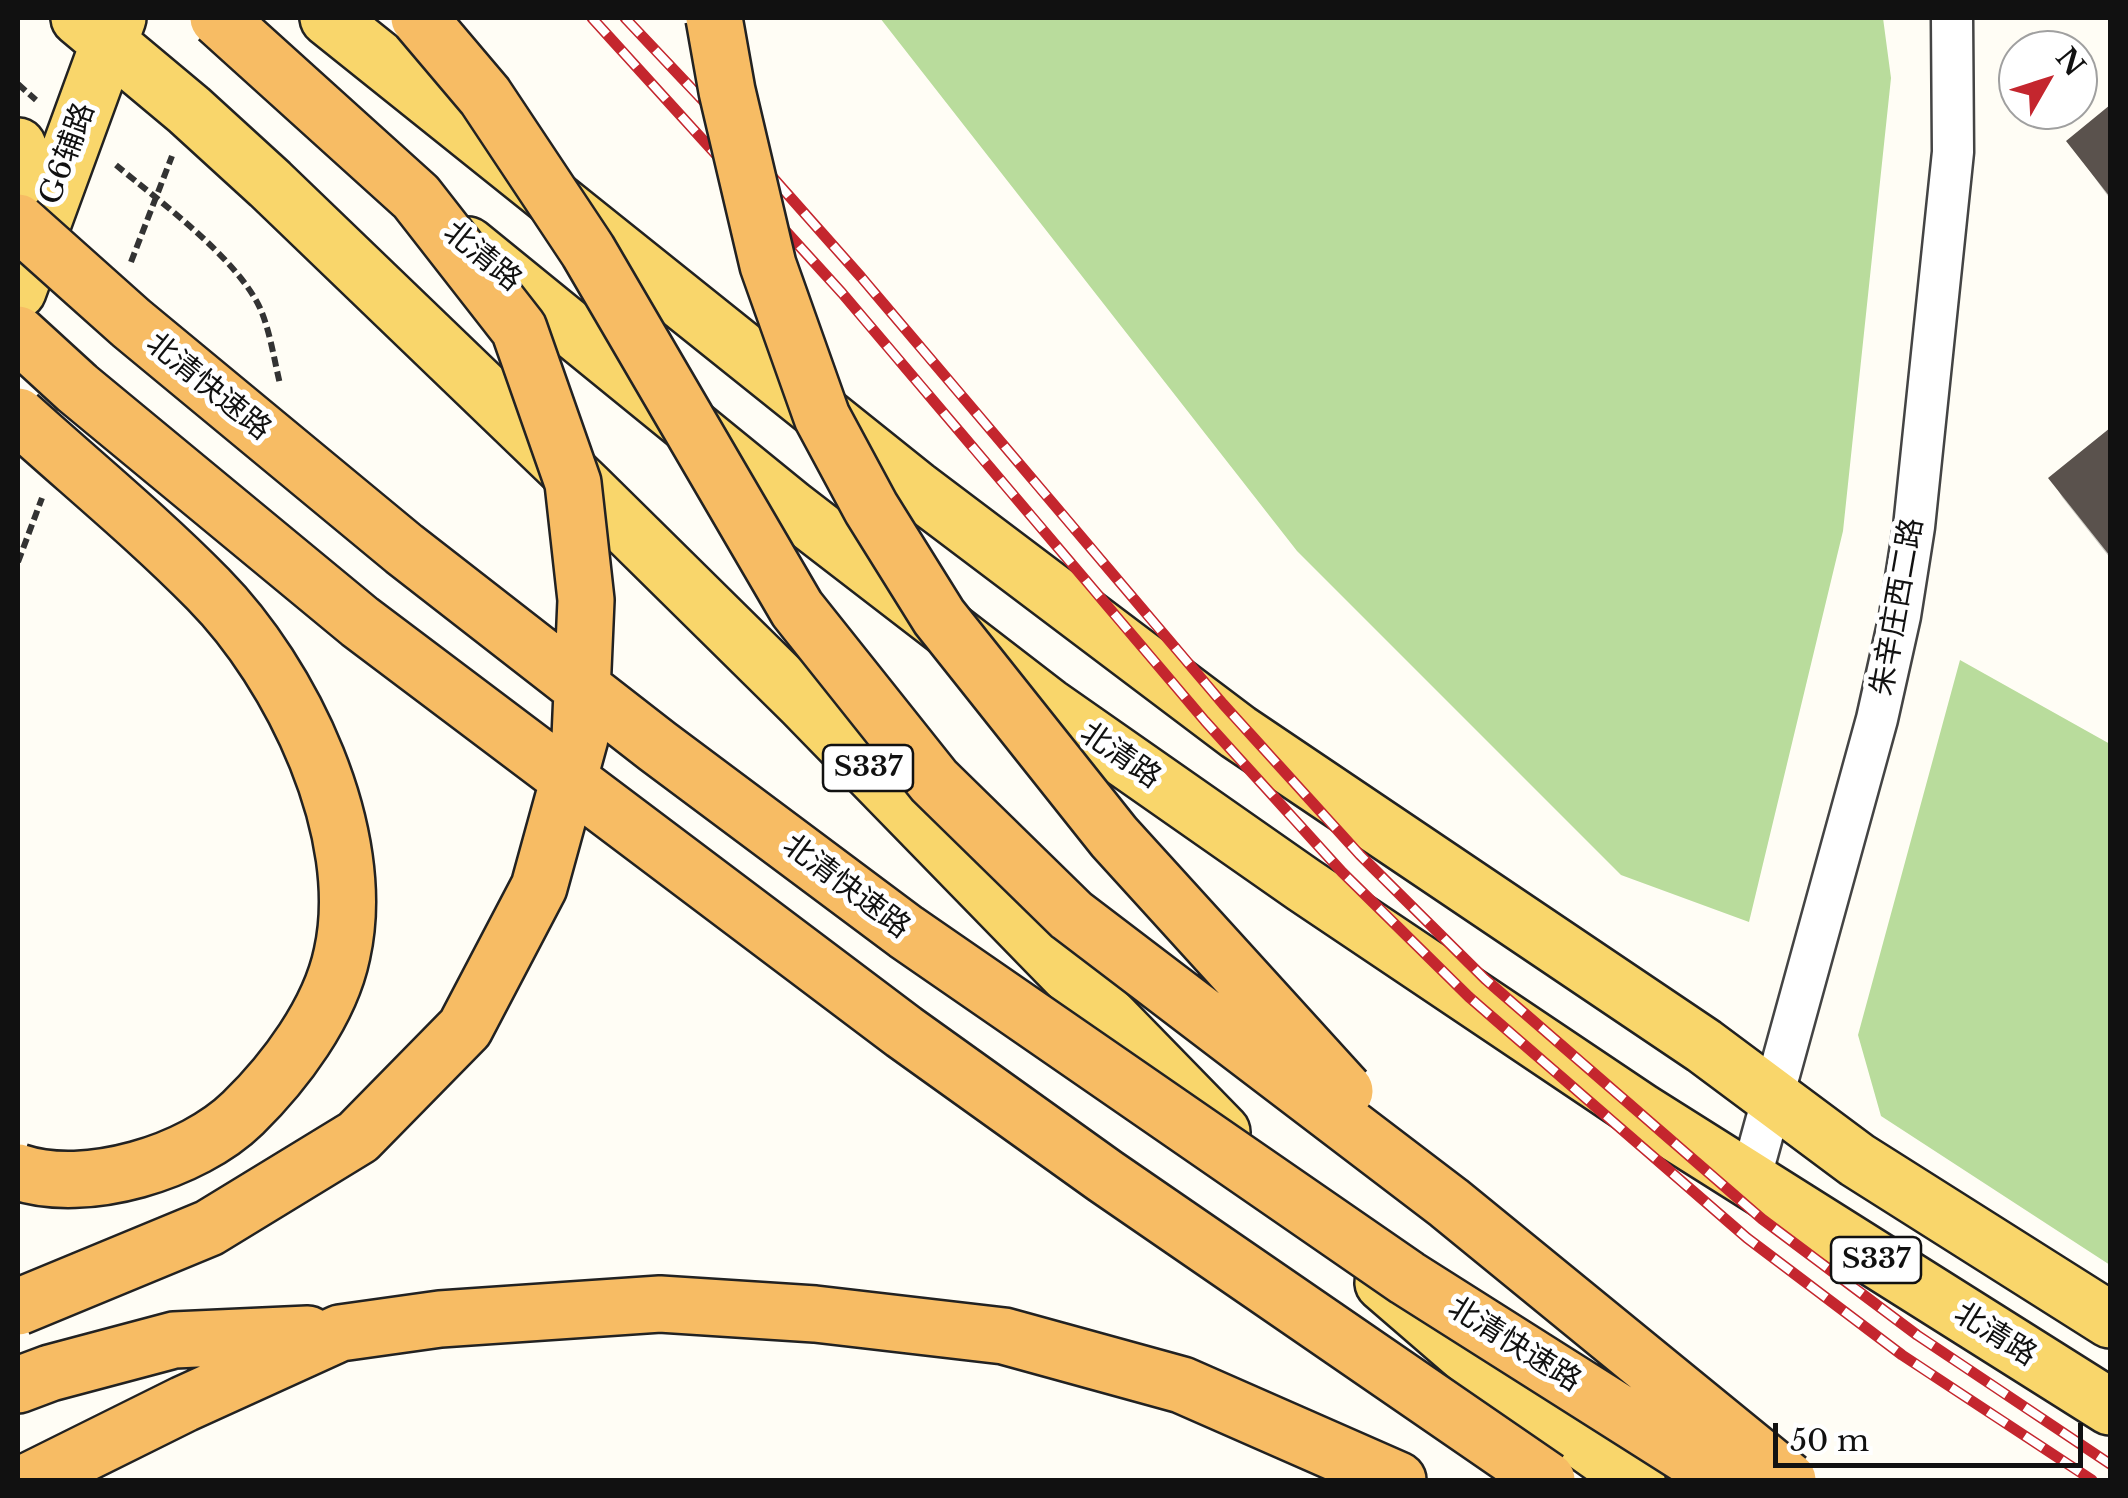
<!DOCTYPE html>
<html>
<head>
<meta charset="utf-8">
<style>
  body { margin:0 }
  #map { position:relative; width:2128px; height:1498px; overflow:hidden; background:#fffdf5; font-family:"Libre Baskerville",serif }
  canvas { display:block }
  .frame { position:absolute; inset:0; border:20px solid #111; pointer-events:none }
  .north { position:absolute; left:1998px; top:30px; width:100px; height:100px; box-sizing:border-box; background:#fff; border:2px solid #a0a0a0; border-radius:50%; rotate:51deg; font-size:28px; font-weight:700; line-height:40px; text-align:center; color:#111 }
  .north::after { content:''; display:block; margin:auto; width:35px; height:45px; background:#c4262e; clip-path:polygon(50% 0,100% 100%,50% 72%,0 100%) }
  .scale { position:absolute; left:1773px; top:1423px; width:310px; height:45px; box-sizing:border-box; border:5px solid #111; border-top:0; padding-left:12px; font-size:30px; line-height:35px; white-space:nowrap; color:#111; -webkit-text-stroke:8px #fff; paint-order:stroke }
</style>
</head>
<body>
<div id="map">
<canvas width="2128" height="1498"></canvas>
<div class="frame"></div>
<div class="north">N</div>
<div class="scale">50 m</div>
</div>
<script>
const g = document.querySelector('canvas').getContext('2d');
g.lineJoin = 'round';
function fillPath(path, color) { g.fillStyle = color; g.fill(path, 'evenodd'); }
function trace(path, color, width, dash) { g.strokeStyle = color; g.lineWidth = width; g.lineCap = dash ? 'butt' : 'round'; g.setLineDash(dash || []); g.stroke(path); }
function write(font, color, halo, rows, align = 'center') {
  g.font = font + ' "Libre Baskerville","Noto Sans SC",serif'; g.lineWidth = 10; g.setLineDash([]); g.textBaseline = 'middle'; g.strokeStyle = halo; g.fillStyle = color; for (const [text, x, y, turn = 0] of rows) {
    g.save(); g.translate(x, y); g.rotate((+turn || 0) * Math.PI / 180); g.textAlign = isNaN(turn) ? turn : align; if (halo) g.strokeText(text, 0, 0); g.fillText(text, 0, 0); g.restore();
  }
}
fillPath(new Path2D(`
  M880,18H1883L1891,78L1843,531L1749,922L1621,875L1297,551Z
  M1960,660L2110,744V1265L1881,1116L1858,1035Z`), '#b9dc9c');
fillPath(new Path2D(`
  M2110,109V199L2069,142Z
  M2110,432V558L2062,497L2051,478Z`), '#0003');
fillPath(new Path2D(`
  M2110,105V197L2066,141Z
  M2110,428V556L2048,478Z`), '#5a524d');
const minor = new Path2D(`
  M1750,1180L1877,719L1900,616L1914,527L1953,152L1952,18`);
const primary = new Path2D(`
  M79,18L189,110L270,184L587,489L803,702L1222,1132
  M328,18L916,489L1238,732L1704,1046L1857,1160L2110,1320
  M18,146L35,193L36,235
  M468,245L791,508L1048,706L1304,885L1642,1112L2110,1407
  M18,291L118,18
  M1383,1283L1493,1378L1637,1480`);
const trunk = new Path2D(`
  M18,1385L50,1373L174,1340L308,1334
  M31,1480L184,1404L340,1333L440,1319L660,1304L815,1314L1004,1336L1182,1385L1398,1480`);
trace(minor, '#444', 45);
trace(primary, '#222', 60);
trace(trunk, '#222', 60);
trace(new Path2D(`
  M18,84L36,100
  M116,165C159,201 236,257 260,308C270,331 274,359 280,384
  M131,262L172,156
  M18,562L42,498`), '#333', 6, [10, 5]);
trace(minor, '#fff', 40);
trace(primary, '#f9d66b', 55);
trace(trunk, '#f7bc64', 55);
const rail = new Path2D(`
  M592,18L842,293L1205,721L1342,872L1469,997L1747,1238L1902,1355L2092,1480
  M625,18L728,127L861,277L1223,704L1360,855L1485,979L1762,1219L1917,1335L2110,1464`);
trace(rail, '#c4262e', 11);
trace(rail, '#fff', 8, [22]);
const trunkBridge = new Path2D(`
  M419,18L485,96L588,251L797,609L934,781L1071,915L1449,1203L1788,1480
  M714,18L727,91L768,265L822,417L871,508L939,617L1114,837L1345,1091
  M18,222L131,323L404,549L657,746L906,932L1407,1278L1726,1480
  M18,334L77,388L360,622L904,1032L1105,1176L1547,1480
  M18,416C81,473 148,528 208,589C292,674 369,833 342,954C330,1012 285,1072 243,1113C193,1162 86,1195 18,1172
  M18,1307L209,1228L358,1137L465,1028L539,887L580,738L586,600L573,483L519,329L416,197L218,18`);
trace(trunkBridge, '#222', 60, []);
trace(trunkBridge, '#f7bc64', 55);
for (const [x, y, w] of [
  [868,768,90],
  [1876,1260,90]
]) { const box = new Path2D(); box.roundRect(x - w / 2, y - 23, w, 46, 8); g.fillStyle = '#fff'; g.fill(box); trace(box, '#111', 2.5); }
write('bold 28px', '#111', null, [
  ["S337",868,768],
  ["S337",1876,1260]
]);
write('30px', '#111', '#fff', [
  ["G6辅路",68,154,-70],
  ["北清路",482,257,39],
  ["北清快速路",208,387,39],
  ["朱辛庄西二路",1898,607,-80],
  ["北清路",1120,756,35],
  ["北清快速路",846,887,37],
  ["北清路",1995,1335,32],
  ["北清快速路",1514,1345,32]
]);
</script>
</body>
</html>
